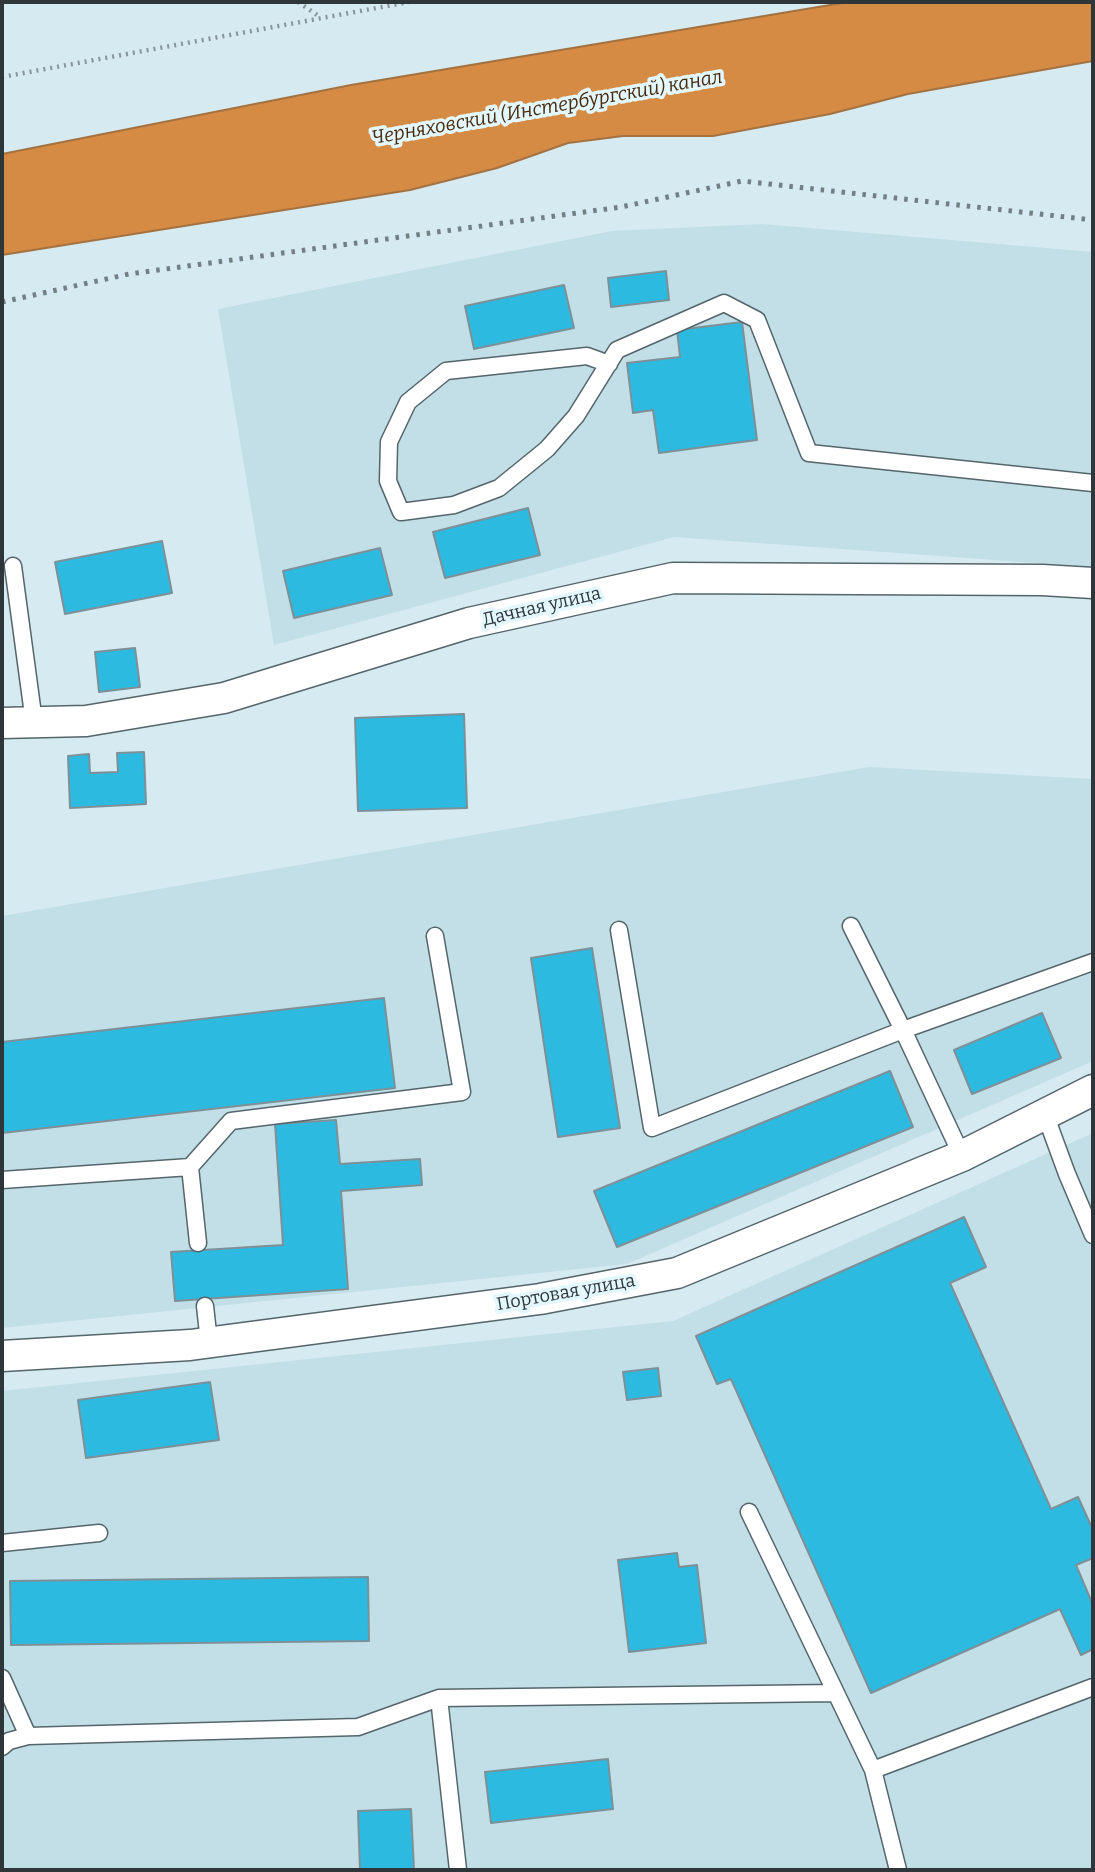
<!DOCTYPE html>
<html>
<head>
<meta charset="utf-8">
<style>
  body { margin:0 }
  #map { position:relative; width:1095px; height:1872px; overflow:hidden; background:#d6eaf1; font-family:Bitter,serif }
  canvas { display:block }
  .frame { position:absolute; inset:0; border:4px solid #2e3639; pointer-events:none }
</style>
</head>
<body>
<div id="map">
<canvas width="1095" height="1872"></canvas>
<div class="frame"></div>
</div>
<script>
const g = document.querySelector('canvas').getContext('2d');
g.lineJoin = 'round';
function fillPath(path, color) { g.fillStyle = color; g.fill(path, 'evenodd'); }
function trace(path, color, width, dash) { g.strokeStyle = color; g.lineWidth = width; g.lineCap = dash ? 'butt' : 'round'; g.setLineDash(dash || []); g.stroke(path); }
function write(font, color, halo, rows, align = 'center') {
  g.font = font + ' Bitter,serif'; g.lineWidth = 7; g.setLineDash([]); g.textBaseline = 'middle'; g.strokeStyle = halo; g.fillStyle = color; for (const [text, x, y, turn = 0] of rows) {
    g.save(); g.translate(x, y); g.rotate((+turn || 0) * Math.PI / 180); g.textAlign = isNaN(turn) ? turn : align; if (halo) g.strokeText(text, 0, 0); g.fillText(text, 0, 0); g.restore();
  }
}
fillPath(new Path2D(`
  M762,224L1093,252V567L674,537L274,645L218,309L612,231Z
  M869,767L1093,779V1061L627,1264L2,1328V916Z
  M1093,1133V1870H2V1391L673,1321Z`), '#c2dee7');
const water = new Path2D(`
  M848,2H1093V61L908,94L830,114L713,136H623L568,143L497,168L410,190L2,255V154L351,85Z`);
fillPath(water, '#d68b45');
trace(water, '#a47241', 2);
const building = new Path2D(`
  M666,271L669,300L611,307L608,278Z
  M564,285L574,328L474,349L465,306Z
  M742,322L757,440L659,453L653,410L633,413L627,363L680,357L677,330Z
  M528,508L540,555L445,578L433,532Z
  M162,541L172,593L65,614L55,562Z
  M380,548L392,595L294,618L283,571Z
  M135,648L140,687L99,692L95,652Z
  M464,714L467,808L358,811L355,718Z
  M144,752L146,804L70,808L68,756L89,754L90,773L118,772L117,753Z
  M592,948L620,1128L558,1137L531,958Z
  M384,998L395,1088L2,1133V1042Z
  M1042,1013L1061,1058L972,1094L954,1050Z
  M890,1071L913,1127L617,1247L594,1191Z
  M336,1120L340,1164L420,1159L422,1185L341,1191L348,1289L175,1301L171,1252L283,1245L275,1124Z
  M964,1217L986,1267L950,1283L1051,1509L1078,1497L1093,1530V1558L1076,1565L1093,1605V1649L1081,1655L1060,1609L871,1693L731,1379L717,1384L696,1336Z
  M658,1368L661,1396L627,1400L623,1372Z
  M210,1382L219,1440L86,1458L78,1400Z
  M677,1553L679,1567L697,1565L706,1643L629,1652L618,1560Z
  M368,1577L369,1641L11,1645L10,1581Z
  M608,1759L613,1809L491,1823L485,1772Z
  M411,1809L414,1870H360L358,1811Z`);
fillPath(building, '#2dbae1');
trace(building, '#7e9097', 2);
const lane = new Path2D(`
  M609,364L587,356L446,371L408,402L389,442L388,481L401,512L454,505L499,488L547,449L576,416L617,350L724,303L757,320L809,453L1093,483
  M13,566L34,722
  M851,926L903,1030L962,1156
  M619,930L652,1128L903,1030L1093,962
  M1045,1114L1067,1174L1093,1235
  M190,1167L231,1121L462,1092L435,936
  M2,1180L190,1167L198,1243
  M205,1306L209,1342
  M749,1512L873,1770L1093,1687
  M2,1543L99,1533
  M2,1678L28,1736L358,1727L439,1698L836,1693
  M439,1698L458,1870
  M2,1747L9,1741L28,1736
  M873,1770L898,1870`);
const street = new Path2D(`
  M2,723L86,721L224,698L469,623L673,578L1042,580L1093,583
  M2,1356L190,1345L540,1299L677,1273L962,1156L1093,1090`);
trace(lane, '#54656b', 19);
trace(street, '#54656b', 33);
trace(new Path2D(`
  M298,2L320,17
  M2,77L409,2`), '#86959a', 4.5, [2, 5]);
trace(lane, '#fff', 16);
trace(street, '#fff', 30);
trace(new Path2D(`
  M2,302L129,274L621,207L742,181L1093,220`), '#727f84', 5, [3.5, 7]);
write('18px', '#2e3639', '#e3f7fe', [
  ["Дачная улица",542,607,-13],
  ["Портовая улица",566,1293,-10]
]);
write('italic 19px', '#48290b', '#e3f7fe', [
  ["Черняховский (Инстербургский) канал",547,108,-10]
]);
</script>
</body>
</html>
